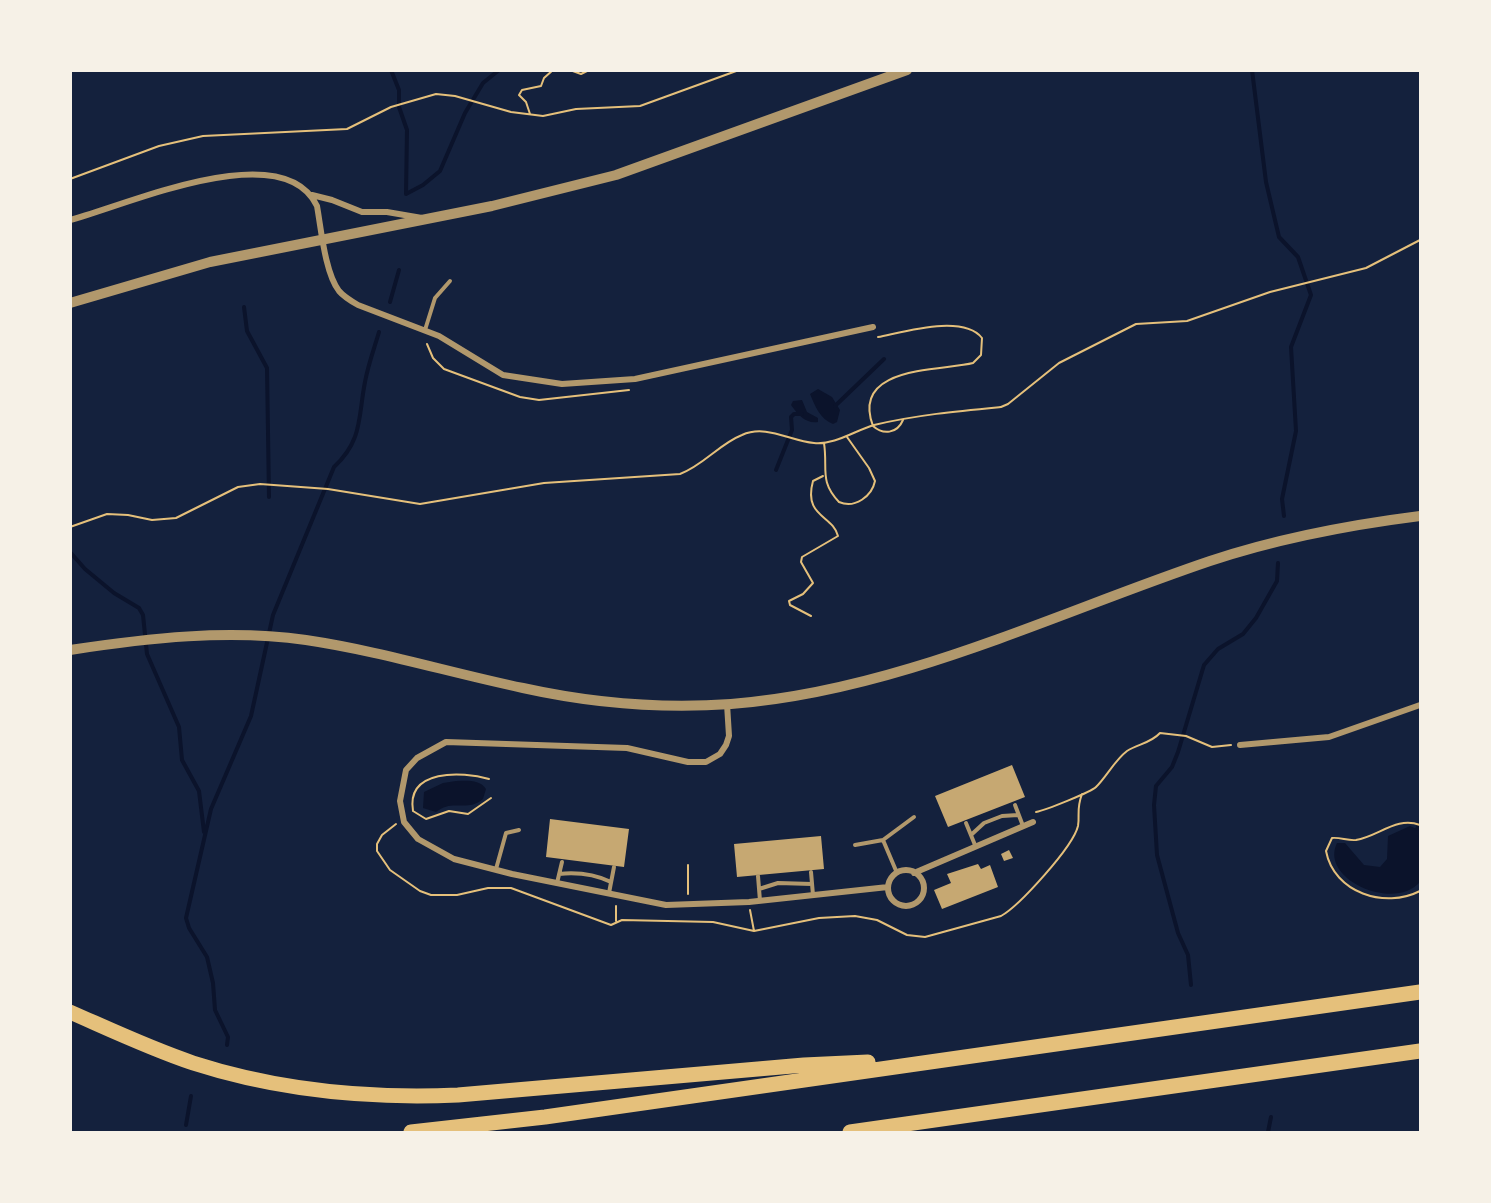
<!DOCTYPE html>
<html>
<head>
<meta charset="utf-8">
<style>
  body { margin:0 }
  #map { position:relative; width:1491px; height:1203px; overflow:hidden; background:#14213d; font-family:Manrope,sans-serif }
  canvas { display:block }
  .frame { position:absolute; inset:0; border:72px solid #f6f1e7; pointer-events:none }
</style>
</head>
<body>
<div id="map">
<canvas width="1491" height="1203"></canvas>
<div class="frame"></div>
</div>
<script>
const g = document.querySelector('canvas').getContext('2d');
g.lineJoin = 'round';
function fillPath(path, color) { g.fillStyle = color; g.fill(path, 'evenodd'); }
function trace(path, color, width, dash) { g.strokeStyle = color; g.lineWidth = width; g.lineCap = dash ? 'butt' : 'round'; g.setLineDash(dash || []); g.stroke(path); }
fillPath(new Path2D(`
  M818,389L832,397L840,410L837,422L833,424C820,419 815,406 810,394Z
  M802,400L807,412L818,418V422C806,424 798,415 791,405L793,401Z
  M456,781C467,781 479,779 486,789L483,799C466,813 453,798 436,812L423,808L424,792L443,783Z
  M1410,826L1419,830L1420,882C1394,912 1319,879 1337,843H1345L1364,865L1380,867L1387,859L1388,836Z`), '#0b132b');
trace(new Path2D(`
  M391,70L399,90V107L407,130L406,194L423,185L440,171L465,113L483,83L499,70
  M1252,70L1266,182L1279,237L1298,257L1311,295L1291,347L1296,431L1282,499L1284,516
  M390,302L399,270
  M244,307L247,331L267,368L269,497
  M835,406L884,359
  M776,470L792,430L791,417L794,414H802
  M70,552L85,569L114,593L139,608L143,615L147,654L179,727L182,760L199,791L204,832
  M1417,829L1420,824
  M1191,985L1188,955L1178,933L1157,855L1154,805L1156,786L1172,767L1178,752L1204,665L1218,649L1243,634L1256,618L1277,581L1278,563
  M227,1045L228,1037L215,1010L213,983L207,957L189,928L186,918L211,809L251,716L273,615L334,467C363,440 358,417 365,382C368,365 374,349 379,332
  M186,1125L191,1096
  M1268,1132L1271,1117`), '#0b132b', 4);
fillPath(new Path2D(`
  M1012,765L1025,797L948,827L935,796Z
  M550,819L629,829L624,867L546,857Z
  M821,836L824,869L737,877L734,844Z
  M1009,850L1013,858L1004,861L1001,854Z
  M978,864L981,869L990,865L998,887L942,909L934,890L951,883L947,874Z`), '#c6a872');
trace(new Path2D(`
  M570,70L581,74L589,70
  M530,114L526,102L519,95L522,90L541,86L544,78L553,70
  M70,179L159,146L203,136L347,129L391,107L436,94L455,96L511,112L543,116L576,109L640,106L739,70
  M878,337C904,332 963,314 982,338L981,355L973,363C942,371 850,365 873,426C883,435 897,434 903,420
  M427,344L433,358L444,369L520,397L539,400L629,390
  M824,443C828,469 819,481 839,502C855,509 872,496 875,481L869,468L847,437
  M70,527L107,514L128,515L152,520L176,518L238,487L260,484L328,489L420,504L544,483L680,474C704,465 719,444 742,435C766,424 790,441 814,443C835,445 854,431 874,425C916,415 959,411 1001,407L1008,404L1059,363L1136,324L1187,321L1270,292L1366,268L1420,240
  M811,616L790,605L789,601L803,594L813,583L801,562L802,557L838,536C833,515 803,517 813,481L823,476
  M489,779C462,771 406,769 413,811L426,819L449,811L468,814L491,798
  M1036,812C1046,810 1091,792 1096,787C1107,776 1115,760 1127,751C1138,744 1151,743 1160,733L1186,736L1212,747L1231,745
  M396,824L382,835L377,844V851L390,870L420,891L431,895H457L488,888H511L611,925L622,920L713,922L754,931L819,918L855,916L877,920L907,935L925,937L1001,916C1019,906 1073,847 1078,826C1080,814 1076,810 1082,794
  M1420,825C1397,816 1379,836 1356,840C1348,841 1340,837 1332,838L1326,851C1334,893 1385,909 1420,891
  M688,865V894
  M750,910L754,931
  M616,921V906`), '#e5c07b', 2);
trace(new Path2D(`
  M425,330L435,298L450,281
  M1015,805L1023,826
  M966,823L975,845
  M971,835L984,823L1002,816L1018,815
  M883,840L897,873
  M855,845L883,840L914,817
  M496,869L506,833L519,830
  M811,872L813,895
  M559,874C578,872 594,874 611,882
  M758,876L760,901
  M557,883L562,862
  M759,889L778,883L812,884
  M609,893L614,867`), '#b1986c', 4);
trace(new Path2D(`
  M312,195L332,200L362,212H387L422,218
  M70,220C125,206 283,134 317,206C321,228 325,273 339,291C344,297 351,301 358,305L439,336L503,375L562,384L635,379L873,327
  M727,704L729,736L726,745L720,754L706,762H688L627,748L446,742L417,758L406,770L400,801L404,822L418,839L454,859L512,874L666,905L749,902L888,887
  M1240,745L1329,737L1420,705
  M888 888a18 18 0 1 1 36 0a18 18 0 1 1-36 0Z
  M914,873L1033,822`), '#b1986c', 6);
trace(new Path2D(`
  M70,303L210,262L492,206L616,175L907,70
  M70,650C148,638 228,629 306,640C380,651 451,673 523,688C591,703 662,709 731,704C898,691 1053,614 1210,561C1279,538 1349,525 1420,516`), '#b1986c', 10);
trace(new Path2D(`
  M70,1012C111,1030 151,1049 193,1063C280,1091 367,1099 458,1095L804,1065L868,1062
  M411,1132L545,1117L1420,992
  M850,1132L1420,1051`), '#e5c07b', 15);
</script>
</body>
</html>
